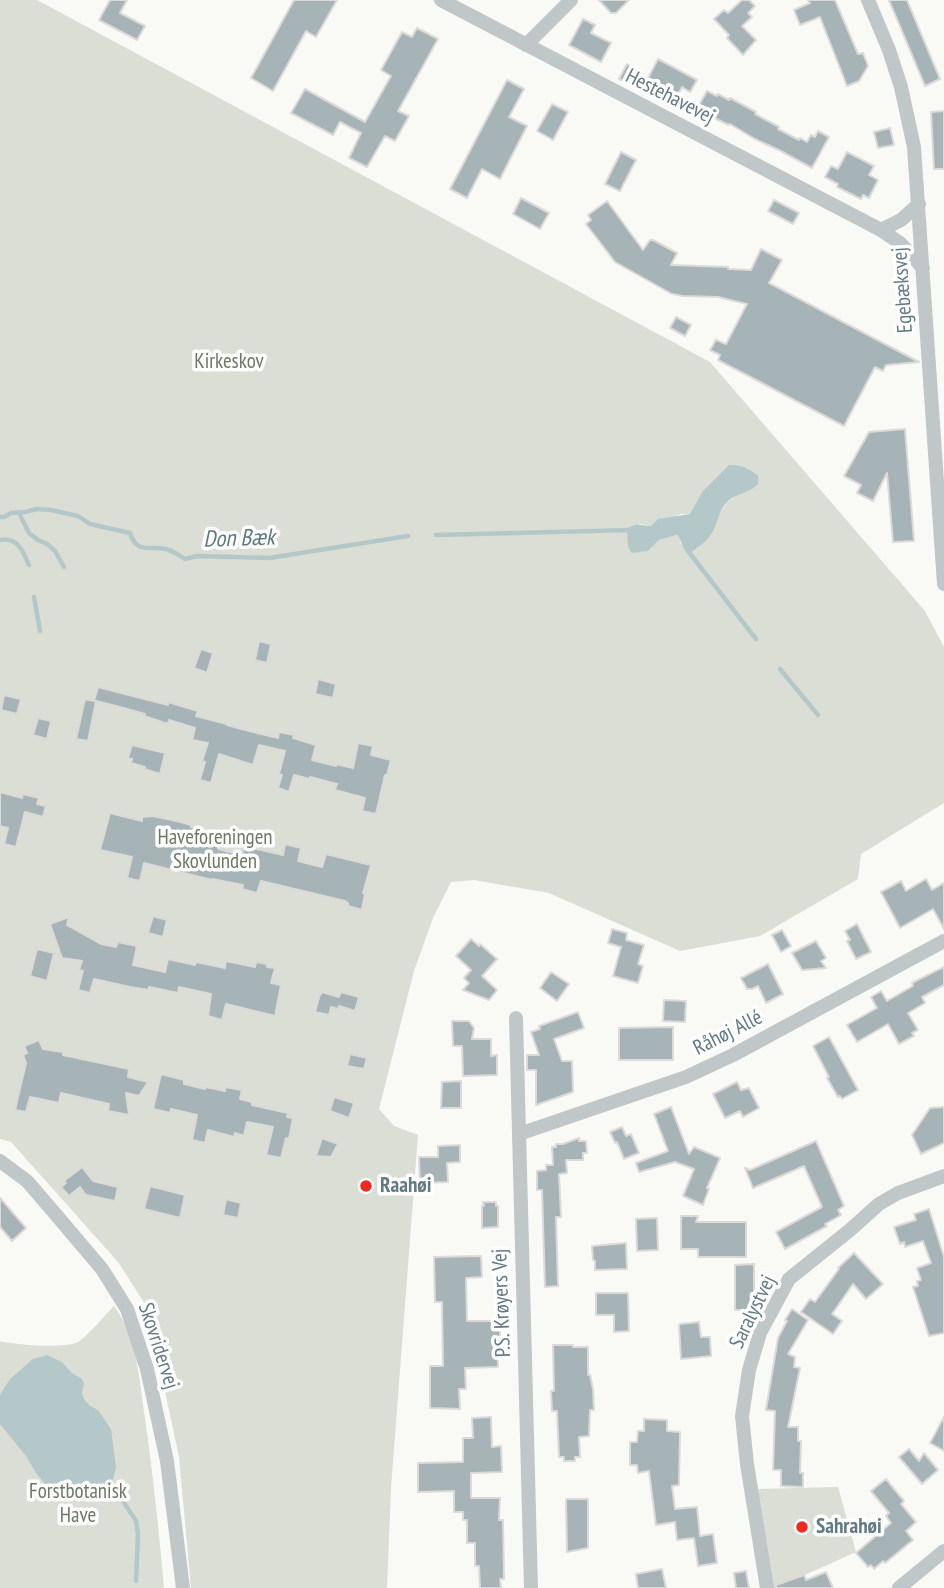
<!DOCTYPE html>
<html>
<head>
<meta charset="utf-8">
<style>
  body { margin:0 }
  canvas { display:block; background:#f9f9f6 }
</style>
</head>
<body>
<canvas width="944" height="1588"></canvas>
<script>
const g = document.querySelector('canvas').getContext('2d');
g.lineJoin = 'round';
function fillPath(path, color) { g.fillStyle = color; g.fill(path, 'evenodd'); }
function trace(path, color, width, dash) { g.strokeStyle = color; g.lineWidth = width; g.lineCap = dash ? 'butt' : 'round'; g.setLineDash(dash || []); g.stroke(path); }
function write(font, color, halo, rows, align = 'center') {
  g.font = font + ' "PT Sans Narrow",sans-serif'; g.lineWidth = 7; g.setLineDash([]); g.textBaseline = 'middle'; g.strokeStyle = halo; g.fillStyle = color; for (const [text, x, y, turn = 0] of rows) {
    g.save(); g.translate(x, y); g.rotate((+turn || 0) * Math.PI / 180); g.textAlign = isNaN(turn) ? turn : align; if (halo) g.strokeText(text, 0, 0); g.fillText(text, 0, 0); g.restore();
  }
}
fillPath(new Path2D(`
  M0,0H37L710,362L925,611L944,647V803L861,854L858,879L760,936L680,951L549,893L474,880L451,882L433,918L414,971L379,1109L394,1126L418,1135L391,1488L387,1588H191L179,1457L147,1307L118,1262L11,1142L0,1139ZM753,490L734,497L727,502L698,548L693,550L681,544L680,539L677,535L659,540L648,551L639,524L651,526L681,514H690L692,512Z
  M114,1306C138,1338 139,1380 145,1418C153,1474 159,1531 164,1588H0V1341C16,1345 64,1349 78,1342C88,1336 105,1315 114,1306Z
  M838,1487L856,1552L776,1588H772L757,1489Z`), '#daded5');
fillPath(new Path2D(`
  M729,465C741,465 749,468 758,476V484C750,493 737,493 728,501C720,508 718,521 713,531C707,542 698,547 689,554C681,549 683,541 677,535L659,540L648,551L632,553L628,547L627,529C637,522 640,526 651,526L658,519L690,514L703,491Z
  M47,1355L62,1362L72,1373L82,1379L84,1383L82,1393L84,1399L90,1406L98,1410L111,1429L116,1467L112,1484L96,1491L81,1494L57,1492L46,1485L36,1473L26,1456L0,1424V1395L10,1379L33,1359Z`), '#b5c8c9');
trace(new Path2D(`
  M19,513L29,533L38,540L47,544L55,551L64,567
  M0,517H4L11,513L25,512L37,509L51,510L78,516L90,524L130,533C137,556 153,544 169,550C175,552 180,556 185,559L197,556L269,558L408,536
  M436,535L632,530
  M0,540C18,537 23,551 29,565
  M688,551L756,639
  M34,597L40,631
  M780,669L818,715
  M112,1484L136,1521L138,1534L136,1581`), '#b5c8c9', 4.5);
const building = new Path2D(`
  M110,0H127L120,13L145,26L137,40L99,20Z
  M294,0H337L316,37L306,31L273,91L251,78Z
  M599,0H629L616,13H611Z
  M742,0H749L755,6L748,13L752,17L742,26L756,40L743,55L727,38L729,35L714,19L724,10L728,13Z
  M808,0H835L858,54L863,53L868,66L859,81L847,86L820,17L800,25L794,10L810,3Z
  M889,0H907L940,79L925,86Z
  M583,19L595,25L591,33L611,43L601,62L569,45Z
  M417,28L438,39L398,111L409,116L395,141L385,136L367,167L349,158L361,133L340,122L333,135L291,113L305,89L365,122L391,76L381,70L402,32L412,37Z
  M658,59L697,80L690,92L682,87L675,100L645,84Z
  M627,64L641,72L634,86L619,79Z
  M507,80L524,89L509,117L527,126L500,179L482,169L467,198L450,189Z
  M707,91L717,96L718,94L729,100L730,98L756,112L755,114L779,127L778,129L799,140L800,138L807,142L811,135L815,137L818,131L829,137L812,168L779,150L755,139L730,124L729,125L706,114L708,109L699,105Z
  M552,104L568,112L553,140L537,131Z
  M944,111V169H934L931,112Z
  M890,128L894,145L878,148L874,132Z
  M621,152L636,160L620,191L605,184Z
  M847,152L874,166L869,175L878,180L869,198L863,195L861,199L837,187L838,184L825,177L831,166L838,169Z
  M521,198L549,213L540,229L513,214Z
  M774,200L799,213L793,224L768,211Z
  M607,201L643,250L650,240H653L677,253L671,265L728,267V269L751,270L761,249L782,260L769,283L919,362L886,365L883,371L875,367L844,426L718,360L720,355L710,350L716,340L726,344L747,304L718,297L683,296L672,294L615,262L586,224L591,220L588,215Z
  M676,317L691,325L685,336L670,328Z
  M905,429L914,541L893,542L887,473L873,501L857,493L861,485L844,476L869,432Z
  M259,641L271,644L267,663L255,660Z
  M201,649L213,653L207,673L194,668Z
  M318,679L336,684L333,698L315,694Z
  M98,687L168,705V702L198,711L196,716L227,724V725L253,732L278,738L279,732L294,735L293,738L316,745L312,760L336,766V764L353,768L358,743L373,746L371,755L391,760L387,775H385L376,814L362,811L365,798L335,790L337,784L310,777V779L294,775L289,792L278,788L282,775L279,774L285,751L259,745L253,765L219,754L211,783L200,780L205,762L202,761L208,743L192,740L195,728L169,720L168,724L144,716L145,714L116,706L96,701L88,741L76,739L85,699L94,701Z
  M4,695L21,699L17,714L1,710Z
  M38,718L51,721L47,739L33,735Z
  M132,745L165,753L160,774L144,769L145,767L131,763L132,759L128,758Z
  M0,792L22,798L23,794L39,798L37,804L46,806L43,817L25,812L16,847L4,844L8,828L0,826Z
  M110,813L142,821V817L153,816L181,822L191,825V827L222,834L218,849L242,855L244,846L283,855L285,844L301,848L298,861L322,867L326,854L371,865L363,893L365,894L362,910L348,906V903L345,901L261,881L257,893L242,889L243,885L212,879V880L144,863L140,881L127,878L132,857L100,850Z
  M926,879L932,890L944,883V929L933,909L900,928L881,892L901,881L906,891Z
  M153,916L167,920L163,937L148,933Z
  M69,917L67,925L101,944L116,947L118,942L137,946L133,965L165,972L168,959L195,965L196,962L225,968L226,961L255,967L256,962L267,964V967L275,968L271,983L281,985L275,1016L226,1004L222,1020L208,1016L211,994L179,987L178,993L149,987L148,990L130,987L94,979L90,993L78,990L83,971L79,970L82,961L62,958L50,924Z
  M857,924L871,952L856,959L847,941L850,940L845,931Z
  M612,929L627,933L626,940L644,945L638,964L643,966L638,983L613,976L621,947L608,943Z
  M782,930L791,946L781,952L772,935Z
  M471,939L479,946L480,944L497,959L482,976L497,990L489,1000L463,990L469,983L464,978L471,970L456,956Z
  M816,941L826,958L821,961L826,968L802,970L792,953Z
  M37,949L54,953L47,981L30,976Z
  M768,964L783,994L766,1003L758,986L752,989H747L741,978Z
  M944,967V985L922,997L925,1003L908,1013L918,1030L912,1033L914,1036L899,1044L888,1024L857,1042L847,1025L877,1008L871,997L881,991L887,1001L913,986L912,983Z
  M551,972L569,984L557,1001L540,988Z
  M322,992L339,997L341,992L359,997L355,1011L339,1006L338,1009L331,1007L329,1015L315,1012L320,994H321Z
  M664,1000L686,1001L685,1022L663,1021Z
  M578,1012L584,1028L554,1039L562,1061H572L573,1092L536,1105V1070H527V1055H539L531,1032L540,1029L539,1026Z
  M452,1021H469L474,1028L472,1039H491V1056L497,1055V1075L463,1076L462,1046H453Z
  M673,1027V1060H619V1028Z
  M829,1037L858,1090L842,1099L840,1096L838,1097L827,1078L829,1077L813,1046Z
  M39,1040L43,1049L63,1052V1055L129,1069L128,1077L148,1082L139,1096L126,1093L129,1115L108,1111L109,1104L61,1093L59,1103L30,1097L26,1112L15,1110L26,1063L23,1055L27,1053L24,1046Z
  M350,1054L367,1058L364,1069L347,1066Z
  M161,1074L184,1080V1084L205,1089L206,1087L225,1091L226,1087L242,1090L240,1099L252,1102V1105L288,1113L287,1117L293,1118L289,1139L286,1138L281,1158L266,1155L273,1127L247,1122L244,1136L235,1133L234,1137L208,1130L205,1143L192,1140L197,1115L171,1109L170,1113L153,1109Z
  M461,1081V1108H441L442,1082Z
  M737,1082L741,1090L749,1088L759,1108L743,1117L740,1111L725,1118L713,1094Z
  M334,1097L354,1103L349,1118L330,1111Z
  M671,1107L689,1154L694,1147L720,1158L707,1188L709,1189L703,1205L683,1196L694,1169L675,1162L639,1172L636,1163L668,1151L654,1114Z
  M944,1107V1143L921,1154L912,1135L930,1108Z
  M622,1127L626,1136L631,1134L639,1153L624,1159L617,1142L615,1143L610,1132Z
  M322,1138L338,1144L331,1157L316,1156Z
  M579,1138V1141H586L587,1153H583V1160H566L567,1173L559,1174L561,1217H556L558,1286L545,1287L542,1190H537V1171L546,1170V1165H553L552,1147H556V1144H563Z
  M816,1141L844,1206L838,1210L841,1215L825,1224L827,1226L785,1249L776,1232L822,1207L804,1166L753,1188L745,1168L750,1170Z
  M460,1145V1162L447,1163L448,1182L420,1183L419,1157H438V1146Z
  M82,1167L93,1181L118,1187L115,1201L86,1195L80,1187L69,1196L61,1187L66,1183L64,1181Z
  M150,1186L185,1195L180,1218L144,1209Z
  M0,1198L26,1228L12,1241L0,1227Z
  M226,1199L241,1203L238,1218L223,1215Z
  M483,1202H496V1206H498V1227L482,1228V1206H484Z
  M929,1209L944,1257V1333L929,1336L913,1287L918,1286L917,1281L921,1280L917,1268L931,1263L923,1241L905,1247L904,1242L900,1244L894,1227L916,1220L914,1214Z
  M681,1216H698L696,1222H746V1257H698V1249H681Z
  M657,1218L658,1250L637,1251L636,1219Z
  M626,1243L627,1269L595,1270V1261L593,1260L592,1246Z
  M854,1253L883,1284L866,1299L853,1284L832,1314L842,1321L833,1334L801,1312L810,1299L815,1302L839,1269L838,1268Z
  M481,1256L482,1277L466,1278L467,1321H500V1338H497L498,1367L465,1368L466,1389H459L460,1409L430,1408V1366H443L442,1302H435L434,1257Z
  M754,1264V1310H735V1265Z
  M596,1293H628L629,1331L614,1332V1315H596Z
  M792,1309L808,1320L788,1354L795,1357L794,1367L800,1368L788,1427H798V1441H801L800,1473H803V1487L781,1486V1470H773L775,1411L766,1410L778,1338L787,1321L785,1320Z
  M699,1322L701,1337H710L711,1356L681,1359L679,1325L680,1324Z
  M553,1345H573V1347H588V1375H590L593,1389L594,1410H590L589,1436L579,1437L580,1457H575V1461H564V1457H559L557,1411H552L551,1391H554Z
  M491,1417L492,1447L501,1446L502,1472L471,1473V1498H500L499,1520H503L504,1579H500L501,1588H480L479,1566H475V1543H467V1520H463V1512H454V1491L418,1492V1463L463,1462V1438H473L472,1418Z
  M944,1417V1451L930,1443Z
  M644,1419L667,1420V1431L680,1432L679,1485L672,1486L675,1509L697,1507L700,1536L713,1534L717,1563L698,1566L694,1538L677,1540L675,1522L656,1525L649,1471L638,1473L637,1465H630V1442H637L638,1431H644Z
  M909,1449L919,1461L924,1453L938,1470L922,1484L899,1457Z
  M886,1479L904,1501L901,1504L916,1522L906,1531L913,1540L885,1563L883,1561L874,1569L871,1565L868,1567L856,1553L891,1523L886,1516L889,1513L871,1491Z
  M566,1499H588V1548L567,1552Z
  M662,1569L666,1588H638L636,1574Z
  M746,1571L749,1588H736L734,1573Z
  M826,1572L833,1588H776V1585L804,1575L806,1580Z`);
fillPath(building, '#a6b3b7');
trace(building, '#dbdad8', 2);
trace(new Path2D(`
  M441,0L881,230L900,243L923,268
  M868,0L889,50L901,87L914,147L944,584
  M526,45L571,0
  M881,230L901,220L919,204
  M516,1018L531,1588
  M519,1134L686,1077L733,1055L944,941
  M0,1161L27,1181L52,1210L102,1269L127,1309L147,1369L167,1461L183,1588
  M767,1588L747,1464L742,1416L749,1370L760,1333L789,1279L850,1230L879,1204L898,1193L944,1176
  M899,1588L944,1551`), '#bfc7c9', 14);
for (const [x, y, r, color] of [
  [366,1186,7,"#f0281f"],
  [802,1527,7,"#f0281f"]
]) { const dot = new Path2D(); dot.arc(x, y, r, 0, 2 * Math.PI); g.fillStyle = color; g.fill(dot); trace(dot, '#fff', 2.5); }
write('21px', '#627a84', '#fff', [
  ["Hestehavevej",670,97,27],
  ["Egebæksvej",903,290,-94],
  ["Råhøj Allé",728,1033,-27],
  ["P.S. Krøyers Vej",502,1303,-92],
  ["Saralystvej",753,1312,-64],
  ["Skovridervej",158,1346,72]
]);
write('21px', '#6b7a61', '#fff', [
  ["Kirkeskov",229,362],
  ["Haveforeningen",215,838],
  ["Skovlunden",215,862],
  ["Forstbotanisk",78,1492],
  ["Have",78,1516]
]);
write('bold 21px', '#627a84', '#fff', [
  ["Raahøi",380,1186],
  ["Sahrahøi",816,1527]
], 'left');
write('italic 23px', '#5d7b7d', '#fff', [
  ["Don Bæk",239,539,-2]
]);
</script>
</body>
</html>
